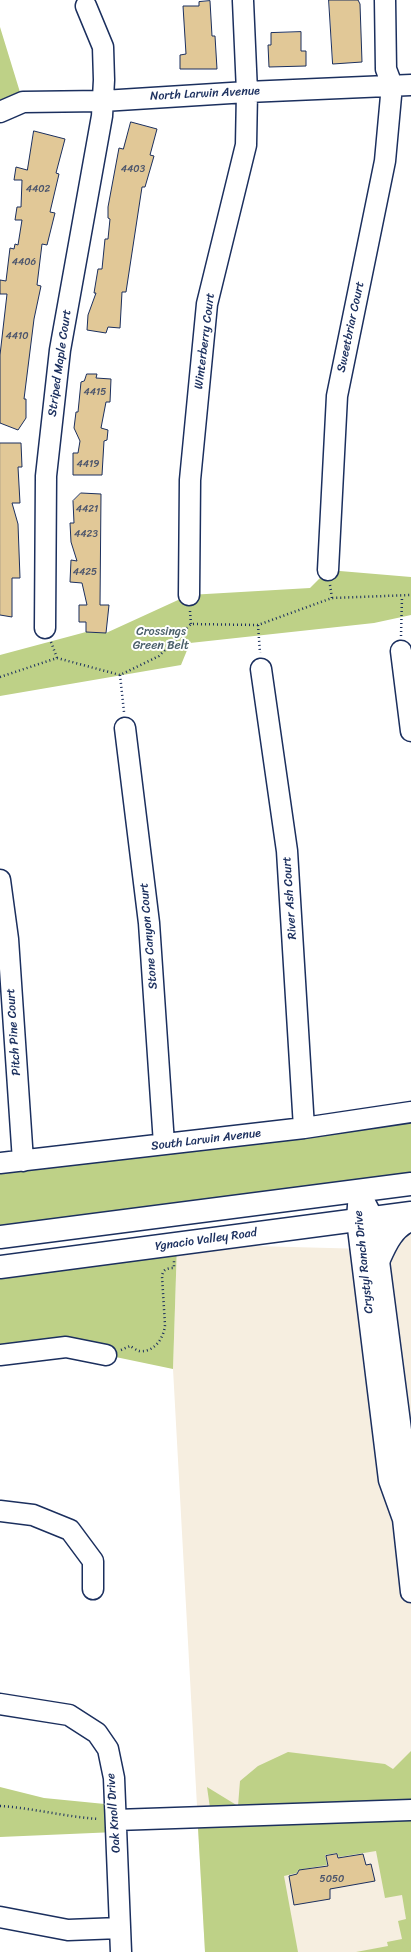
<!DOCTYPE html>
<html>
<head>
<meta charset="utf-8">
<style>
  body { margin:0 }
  canvas { display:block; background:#fff }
</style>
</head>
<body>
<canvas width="411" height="1952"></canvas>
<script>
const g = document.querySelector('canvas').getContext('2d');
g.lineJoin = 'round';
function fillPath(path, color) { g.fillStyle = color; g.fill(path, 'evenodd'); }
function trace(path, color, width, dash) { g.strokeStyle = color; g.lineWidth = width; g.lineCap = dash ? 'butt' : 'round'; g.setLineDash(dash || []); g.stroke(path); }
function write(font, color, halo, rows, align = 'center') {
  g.font = font + ' Sriracha,sans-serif'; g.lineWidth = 4; g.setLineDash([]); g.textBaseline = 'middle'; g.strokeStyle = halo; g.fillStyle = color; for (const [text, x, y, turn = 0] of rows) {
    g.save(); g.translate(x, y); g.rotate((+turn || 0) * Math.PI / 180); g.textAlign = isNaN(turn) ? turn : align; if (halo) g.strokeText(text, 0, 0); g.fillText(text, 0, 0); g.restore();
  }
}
fillPath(new Path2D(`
  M411,1231V1952H205L173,1369L177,1244L368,1249Z`), '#f6eee0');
fillPath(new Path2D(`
  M0,27L23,102L0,112Z
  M328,570L411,577V615L374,623L190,643L181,665L0,696V655L86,632L106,633L189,595L310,588Z
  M411,1112V1184L0,1237V1163Z
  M177,1244L173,1369L106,1355H0V1267Z
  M411,1751V1952H356L388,1946L387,1942L402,1939L398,1921L406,1919L402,1895L385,1898L376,1851L339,1857L337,1853L325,1855L327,1865L298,1870L297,1873L284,1876L298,1952H205L198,1828V1818L210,1808L207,1787L238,1806L240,1781L258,1766L288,1752L385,1764L393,1769Z
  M0,1787L44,1798L115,1805L116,1832L0,1837Z`), '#bed187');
const building = new Path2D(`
  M329,0H358L360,4L362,62L333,64Z
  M210,1L212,36H215L217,69H180V55L186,54L183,6H199V2Z
  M301,32V51H306V66L269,67L268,45H271V33Z
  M131,122L157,129L150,155L154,156L145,187H142L126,292H122L120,328L108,327L106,333L87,330L88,315L96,293H94L98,269H102L105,239H108L110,219L108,218V207L119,148L123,149Z
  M34,131L65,139L56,173L59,174L50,212L55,213L47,245L42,244L37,285L41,286L34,319L24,399H26V418L18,430L0,423V355L7,294H0V280L6,281L10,248L14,249L15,244L18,245L22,220H15L17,207H21L22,180H14L16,167L27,170Z
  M87,374H97L96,378L111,379L110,402H106L101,428L108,430L107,440L104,441L102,475H73V453H78L80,441L74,428L76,412H78L81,382L84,381Z
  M0,443H21L22,467H18L20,503H12L18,524L20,578H12V617L0,615Z
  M81,493L101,494L100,605H109L106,633L86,632V622H79V605H87L82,583L70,582L71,560L77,561L71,542L70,523H74L73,501Z
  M337,1854L338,1858L363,1854L366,1865L371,1864L375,1881L330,1889V1899L294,1905L289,1876L297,1874L299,1870L328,1866L326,1856Z`);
fillPath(building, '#e1c897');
trace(building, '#1b2f5e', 1);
const minor = new Path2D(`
  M0,112L23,102L103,101L247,92L411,85
  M328,570L337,396L385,161L392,85L386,69L385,0
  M189,595L190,480L207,304L246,145L247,92L243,1
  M45,628L46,476L60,350L102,116L104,80L103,47L86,6
  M401,651L411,731
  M261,669L287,851L304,1128
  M125,728L149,923L164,1144
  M0,880L8,939L23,1161
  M0,1163L304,1128L411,1112
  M359,1191L373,1218L376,1238L408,1484L403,1519L389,1480L357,1220Z
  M0,1355L66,1347L106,1355
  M0,1511L33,1515L70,1530L93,1561V1589
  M403,1519L411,1592
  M0,1704L69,1715L97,1733L108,1749L114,1778L121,1952
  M116,1820L411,1810
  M0,1917L68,1930L120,1928`);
const highway = new Path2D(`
  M0,1237L411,1184
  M379,1259C386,1243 394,1226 411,1220
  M0,1267L411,1213`);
trace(minor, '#1b2f5e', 23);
trace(highway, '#1b2f5e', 25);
trace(new Path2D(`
  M330,585L332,598
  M190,611L191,624
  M258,625L260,653
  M401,636L402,597
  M51,642L57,658
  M120,675L124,712
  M0,677L57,658L120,675L159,656L191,624L258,625L332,598L411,595
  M121,1350L130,1346C132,1347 136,1350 139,1351C154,1353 164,1338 165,1325L162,1276C163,1269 168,1268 174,1268V1261
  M0,1806C33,1808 66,1817 99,1819`), '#1b2f5e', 2.5, [1, 3]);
trace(minor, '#fff', 20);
trace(highway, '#fff', 22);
write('10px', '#4c556c', null, [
  ["4403",133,169],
  ["4402",38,189],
  ["4406",24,262],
  ["4410",17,336],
  ["4415",95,392],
  ["4419",88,464],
  ["4421",87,509],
  ["4423",86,534],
  ["4425",85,572],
  ["5050",332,1879]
]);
write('12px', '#1b2f5e', '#fff', [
  ["North Larwin Avenue",205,94,-3],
  ["Sweetbriar Court",351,327,-78],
  ["Winterberry Court",205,341,-83],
  ["Striped Maple Court",60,363,-82],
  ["River Ash Court",290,898,-94],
  ["Stone Canyon Court",149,936,-95],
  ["Pitch Pine Court",14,1032,-94],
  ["South Larwin Avenue",206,1140,-7],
  ["Ygnacio Valley Road",206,1240,-8],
  ["Crystyl Ranch Drive",364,1262,-96],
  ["Oak Knoll Drive",114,1813,-94]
]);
write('12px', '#4c606a', '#fff', [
  ["Crossings",161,632],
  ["Green Belt",161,646]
]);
</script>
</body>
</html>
